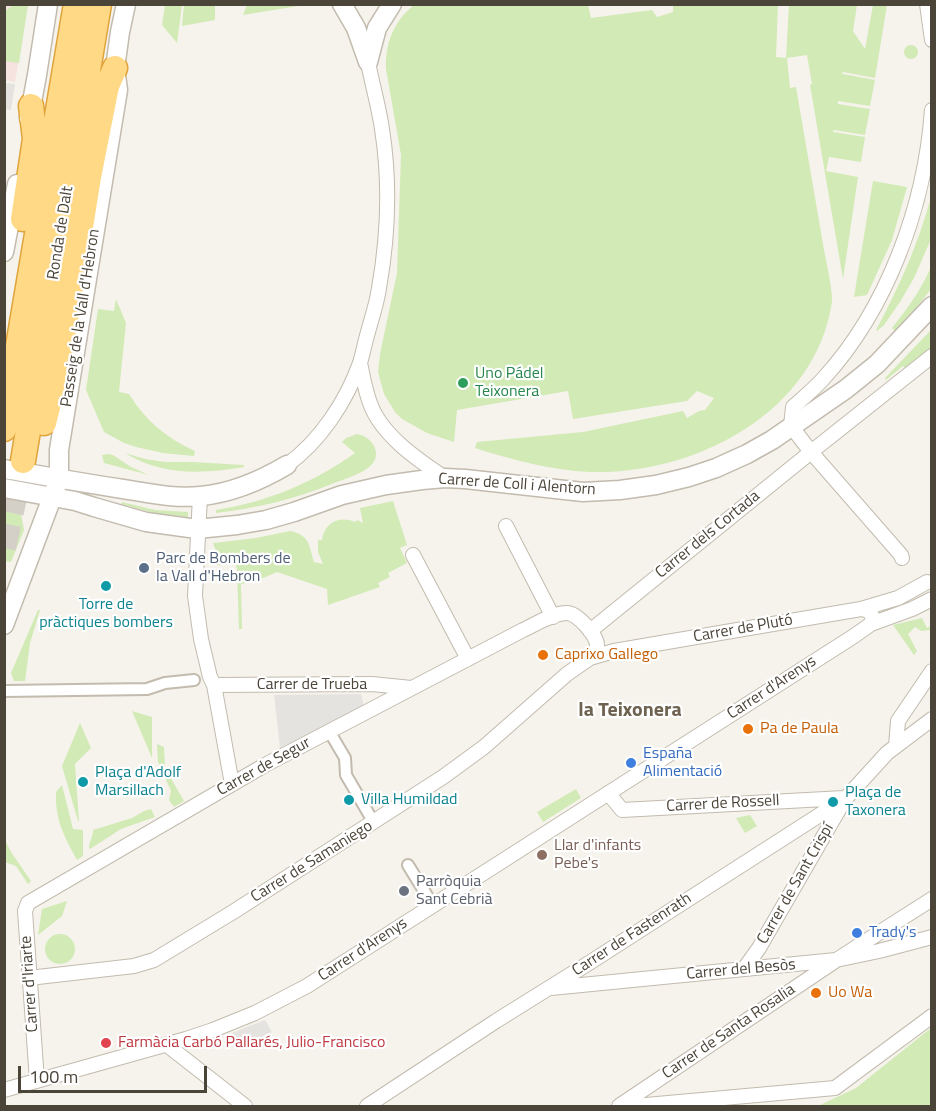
<!DOCTYPE html>
<html>
<head>
<meta charset="utf-8">
<style>
  body { margin:0 }
  #map { position:relative; width:936px; height:1111px; overflow:hidden; background:#f6f3ec; font-family:"Titillium Web",sans-serif }
  canvas { display:block }
  .frame { position:absolute; inset:0; border:6px solid #4b4439; pointer-events:none }
  .scale { position:absolute; left:18px; top:1066px; width:189px; height:27px; box-sizing:border-box; border:3px solid #4b4439; border-top:0; padding-left:8px; font-size:18px; line-height:21px; white-space:nowrap; color:#4b4439; -webkit-text-stroke:4px #fff; paint-order:stroke }
</style>
</head>
<body>
<div id="map">
<canvas width="936" height="1111"></canvas>
<div class="frame"></div>
<div class="scale">100 m</div>
</div>
<script>
const g = document.querySelector('canvas').getContext('2d');
g.lineJoin = 'round';
function fillPath(path, color) { g.fillStyle = color; g.fill(path, 'evenodd'); }
function trace(path, color, width, dash) { g.strokeStyle = color; g.lineWidth = width; g.lineCap = dash ? 'butt' : 'round'; g.setLineDash(dash || []); g.stroke(path); }
function write(font, color, halo, rows, align = 'center') {
  g.font = font + ' "Titillium Web",sans-serif'; g.lineWidth = 4.5; g.setLineDash([]); g.textBaseline = 'middle'; g.strokeStyle = halo; g.fillStyle = color; for (const [text, x, y, turn = 0] of rows) {
    g.save(); g.translate(x, y); g.rotate((+turn || 0) * Math.PI / 180); g.textAlign = isNaN(turn) ? turn : align; if (halo) g.strokeText(text, 0, 0); g.fillText(text, 0, 0); g.restore();
  }
}
fillPath(new Path2D(`
  M5,5H28L15,82L5,80Z`), '#f6e3e0');
fillPath(new Path2D(`
  M303,4L304,5L243,15L247,5Z
  M14,5H28L19,63L5,61V11Z
  M165,5H182L177,43L162,25Z
  M184,5H215V20L182,26Z
  M534,5L561,6L588,5L591,18L652,10L657,17L673,12V5H778L776,57L786,58L789,5H857L853,31L865,49L873,5H887L875,78L843,72L842,73L843,74L875,80L870,106L838,101V104L870,109L865,135L834,130L833,131V132L865,137L861,162L829,157L826,171L858,177L843,279L810,85L812,84L807,55L787,58L790,88L796,87C805,139 814,192 823,244C825,257 833,290 832,302C815,414 694,475 590,472C550,470 513,460 475,448L477,442L583,432L683,411L687,418L699,411L705,410L714,398L697,391L687,401L573,419L568,391L457,410L454,442L427,433L402,419L395,412L384,394L378,372L380,354L397,273L401,155L386,69C385,43 394,21 414,5Z
  M904 52a7 7 0 1 1 14 0a7 7 0 1 1-14 0Z
  M873,181L907,187L892,240L867,295L854,297Z
  M931,197V239L914,278L900,302L884,325L877,331L876,330C899,287 918,245 931,197Z
  M931,267V289L917,307L895,331L892,328C907,309 921,290 931,267Z
  M116,299L126,323L119,392L129,394C145,420 166,438 195,451L194,456L163,453L136,447L124,443L104,432L86,390L98,309L114,311Z
  M931,330V350L907,371L903,366L886,380L885,378Z
  M357,434C374,437 384,456 368,468C358,475 345,479 334,483C296,499 257,508 216,513V510C267,502 313,483 355,453L342,442L346,438Z
  M125,453L145,459L165,462H193L244,465V467C202,474 162,476 125,453Z
  M108,454L113,455L131,467L149,475L104,463L102,455Z
  M5,500L20,508L24,530L11,562L5,561Z
  M393,501L407,545L400,548L407,563L388,573L390,577L378,583L380,587L328,605L327,589L277,572L256,581L241,584L242,629H239L237,568L235,565H216V551L213,543L256,538L290,531C310,535 309,546 314,562L323,564L318,552V540H322C324,523 339,515 355,522L357,520L363,523L360,508Z
  M122,502L155,510L188,512V517L154,513L121,504Z
  M38,610H40L30,643L25,681H14L11,673Z
  M922,618L927,628L931,626V630L921,631L915,627L908,634L917,651L914,655L893,625Z
  M132,711L152,717V758Z
  M80,723L91,748L75,764L79,821H78L62,766Z
  M157,744L164,747L165,768L184,801L174,807L169,800L171,791L158,762Z
  M62,785L73,829L83,830V856L77,860C64,836 55,820 56,792Z
  M576,789L581,798L543,822L537,812Z
  M151,809L155,817L121,829L90,849L89,848C89,841 93,837 93,830L132,818L144,811Z
  M750,815L757,826L745,833L736,818Z
  M4,838L11,852L31,881L28,884L16,866L5,862Z
  M67,901L62,916L38,935L42,909Z
  M45 949a15 15 0 1 1 30 0a15 15 0 1 1-30 0Z
  M931,1028V1106H818L856,1088Z`), '#d2eab5');
fillPath(new Path2D(`
  M4,83L15,84L11,110L5,109Z
  M361,694L364,706L280,748L274,695Z
  M265,1020L272,1032L242,1050L232,1033Z`), '#e5e3e0');
trace(new Path2D(`
  M4,548L23,461`), '#d4d0c8', 24, [24, 12]);
const pedestrian = new Path2D(`
  M4,691L147,689L165,683L194,680
  M332,736L345,758L346,775L370,816
  M408,865L429,899`);
const minor = new Path2D(`
  M927,4L932,40
  M360,363C363,376 365,390 370,403C381,435 418,460 445,478
  M287,465C320,441 346,402 360,363C363,353 365,342 368,332C372,317 377,303 379,288C388,237 390,180 382,129C379,107 372,84 368,62
  M200,496L195,596L201,639L210,677L214,685L232,784
  M506,526L553,617
  M413,555L468,659
  M902,558L901,555L811,452L932,356
  M861,609L898,598L927,582
  M590,631L811,452L791,426L793,407C803,398 814,389 823,379C888,308 925,205 932,110
  M214,685L372,684L411,688
  M896,746L898,721L932,671
  M608,793L622,810L844,798
  M744,969L759,948L845,799
  M29,978L134,966L154,960L233,912L443,777L484,747L567,674L590,658L614,651L861,609C868,610 870,611 873,618L871,624
  M551,988L836,960L879,951L932,937
  M167,1045L245,1106
  M37,1081L25,911L28,903L265,765L523,630C536,624 553,613 567,613C577,613 598,636 597,646C597,651 593,655 590,658
  M4,1090L186,1039L213,1030L255,1013L307,986L854,636L871,624L912,609L932,599
  M367,1106L496,1021L589,963L846,798L887,753L932,719
  M619,1106L838,959L932,899
  M635,1106L835,1088L932,1016`);
const tertiary = new Path2D(`
  M342,4L356,28L368,62
  M368,62L377,28L392,4
  M29,118L37,75L48,4
  M4,252L17,184
  M4,469C44,476 83,483 123,489C149,493 174,499 201,496C232,493 260,481 287,465
  M4,488L75,501L94,507L146,522L197,529L237,525L266,520L294,512L342,495L386,485L422,480L445,478L465,479L583,492L620,490L656,485L689,477L716,468L747,454L772,440L846,389L877,364L932,306
  M4,625L59,479V450L118,90L115,68L120,32L126,4`);
const trunk = new Path2D(`
  M23,219L35,139L31,106
  M44,423L56,375L61,351L89,177L107,86L115,68
  M4,429L76,4
  M23,461L99,4`);
trace(pedestrian, '#c2bbae', 14);
trace(minor, '#c2bbae', 16);
trace(tertiary, '#c2bbae', 21);
trace(trunk, '#e0a43c', 27);
trace(pedestrian, '#fff', 10);
trace(minor, '#fff', 14);
trace(tertiary, '#fff', 18);
trace(trunk, '#ffd985', 24);
for (const [x, y, r, color] of [
  [463,383,6,"#2e9e5b"],
  [144,568,6,"#5c6f8a"],
  [106,586,6,"#0f9aa8"],
  [543,655,6,"#e8710a"],
  [748,729,6,"#e8710a"],
  [631,763,6,"#3f7fe0"],
  [83,782,6,"#0f9aa8"],
  [349,800,6,"#0f9aa8"],
  [833,802,6,"#0f9aa8"],
  [542,855,6,"#8d6e63"],
  [404,891,6,"#6b7280"],
  [857,933,6,"#3f7fe0"],
  [816,993,6,"#e8710a"],
  [106,1043,6,"#e0444e"]
]) { const dot = new Path2D(); dot.arc(x, y, r, 0, 2 * Math.PI); g.fillStyle = color; g.fill(dot); trace(dot, '#fff', 2); }
write('16px', '#4b4439', '#fff', [
  ["Ronda de Dalt",61,233,-81],
  ["Passeig de la Vall d'Hebron",81,318,-81],
  ["Carrer de Coll i Alentorn",517,485,4],
  ["Carrer dels Cortada",708,535,-39],
  ["Carrer de Plutó",743,629,-10],
  ["Carrer de Trueba",312,685],
  ["Carrer d'Arenys",772,688,-33],
  ["Carrer de Segur",264,767,-29],
  ["Carrer de Rossell",723,804,-3],
  ["Carrer de Samaniego",312,862,-32],
  ["Carrer de Sant Crispí",796,884,-60],
  ["Carrer de Fastenrath",632,935,-33],
  ["Carrer d'Arenys",363,950,-33],
  ["Carrer del Besòs",741,970,-5],
  ["Carrer d'Iriarte",30,984,-94],
  ["Carrer de Santa Rosalia",729,1032,-34]
]);
write('16px', '#27864d', '#fff', [
  ["Uno Pádel",475,374],
  ["Teixonera",475,392]
], 'left');
write('16px', '#4e5e75', '#fff', [
  ["Parc de Bombers de",156,559],
  ["la Vall d'Hebron",156,577]
], 'left');
write('16px', '#0d838f', '#fff', [
  ["Torre de",106,605,"center"],
  ["pràctiques bombers",106,623,"center"],
  ["Plaça d'Adolf",95,773],
  ["Marsillach",95,791],
  ["Plaça de",845,793],
  ["Taxonera",845,811],
  ["Villa Humildad",361,800]
], 'left');
write('16px', '#c56008', '#fff', [
  ["Caprixo Gallego",555,655],
  ["Pa de Paula",760,729],
  ["Uo Wa",828,993]
], 'left');
write('16px', '#366cbe', '#fff', [
  ["España",643,754],
  ["Alimentació",643,772],
  ["Trady's",869,933]
], 'left');
write('16px', '#785e54', '#fff', [
  ["Llar d'infants",554,846],
  ["Pebe's",554,864]
], 'left');
write('16px', '#5b616d', '#fff', [
  ["Parròquia",416,882],
  ["Sant Cebrià",416,900]
], 'left');
write('16px', '#be3a42', '#fff', [
  ["Farmàcia Carbó Pallarés, Julio-Francisco",118,1043]
], 'left');
write('bold 20px', '#6e6250', '#fff', [
  ["la Teixonera",630,711]
]);
</script>
</body>
</html>
